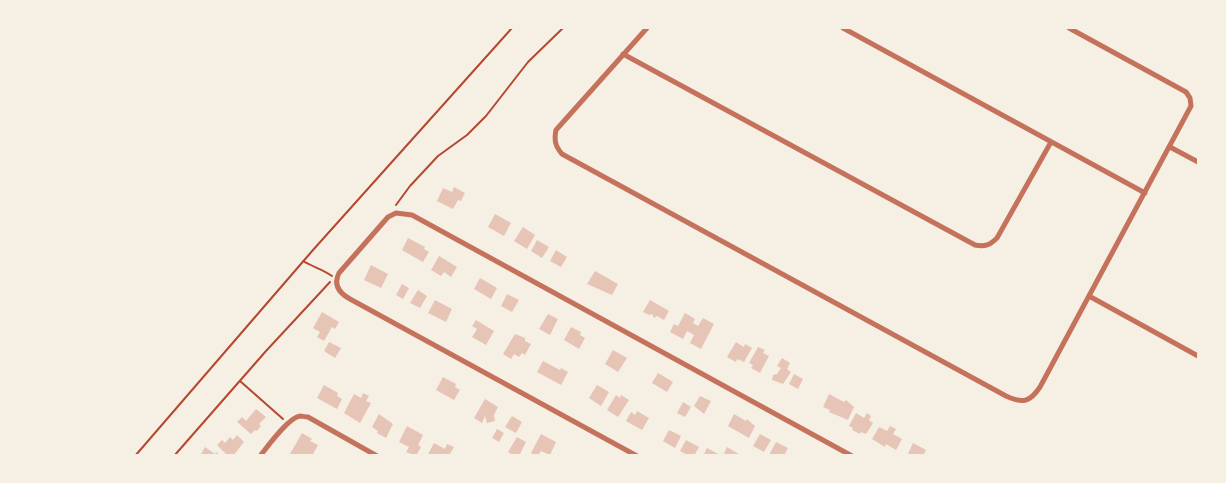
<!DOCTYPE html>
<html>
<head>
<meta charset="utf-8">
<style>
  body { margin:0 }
  #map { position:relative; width:1226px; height:483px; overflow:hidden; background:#f6efe4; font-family:"DejaVu Sans",sans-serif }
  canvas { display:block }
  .frame { position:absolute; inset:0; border:29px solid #f6efe4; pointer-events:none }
</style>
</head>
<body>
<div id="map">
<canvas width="1226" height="483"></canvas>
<div class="frame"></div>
</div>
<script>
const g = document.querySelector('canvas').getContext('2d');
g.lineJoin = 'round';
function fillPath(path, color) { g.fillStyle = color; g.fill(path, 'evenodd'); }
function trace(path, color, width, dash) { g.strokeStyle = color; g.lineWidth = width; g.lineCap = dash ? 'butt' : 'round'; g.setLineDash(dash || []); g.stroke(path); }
fillPath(new Path2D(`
  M454,187L465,193L461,201L458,200L453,209L437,201L443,188L452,192Z
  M495,214L511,223L504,236L488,227Z
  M523,227L535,235L527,249L514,241Z
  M408,238L425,247L424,249L429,252L423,262L402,250Z
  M537,240L549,247L542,258L531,251Z
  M556,250L567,257L561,267L550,261Z
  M439,256L457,267L451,277L444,272L441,276L431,270Z
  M371,265L388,274L381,288L364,280Z
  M595,271L618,284L612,295L587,284Z
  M480,278L497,288L491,299L474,289Z
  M402,284L409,288L403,299L396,295Z
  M418,290L427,296L420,308L410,303Z
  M507,294L519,300L512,312L501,306Z
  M435,300L452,309L446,322L428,313Z
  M650,300L669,311L664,320L657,316L654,318L652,314L649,315L643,312Z
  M322,312L339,322L335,329L332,327L324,341L317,337L320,332L313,328Z
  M685,313L695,319L693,323L698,326L703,318L714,324L701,349L690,343L694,335L687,331L683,339L670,332L674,324L678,326Z
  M548,314L558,319L550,335L539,329Z
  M476,320L494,331L486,345L472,337L477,329L472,326Z
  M571,327L581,332L580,335L585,338L579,349L564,340Z
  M515,334L525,338V341L531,344L525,355L522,353L519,357L514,354L511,359L503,354Z
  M329,342L341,348L335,358L324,351Z
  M736,342L744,347L745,344L752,348L744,362L737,359L736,362L727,357Z
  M758,347L765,350L763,353L769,356L760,373L751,368L753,365L749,363Z
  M613,350L627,358L618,372L605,364Z
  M782,358L790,363L787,369L791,372L783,384L772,380L773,375L777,374L781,368L777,366Z
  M543,361L560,370L561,368L568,372L561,385L537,372Z
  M658,373L673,382L667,392L652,383Z
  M794,374L803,379L798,389L789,384Z
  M443,377L456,384L455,387L460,390L454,400L436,390Z
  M324,385L338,393L337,396L342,399L337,409L317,398Z
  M597,385L609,392L601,406L589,398Z
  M363,393L369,396L366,401L371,403L360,423L344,413L354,394L361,398Z
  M829,394L844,402L846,400L854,407L848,420L829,412L830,410L823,407Z
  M616,395L620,398L621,395L629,400L618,417L607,410Z
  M700,396L711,401L704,414L694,406Z
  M485,399L498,407L494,415L495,421L487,423L485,416L482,423L474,418Z
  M683,402L691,407L685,417L677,413Z
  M256,409L266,417L259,424L261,426L257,431L255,430L251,434L237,422L242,417L246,421Z
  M637,411L649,418L642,430L626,421L631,412L635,415Z
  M856,413L864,418L867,413L871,416L869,420L873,423L866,434L861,432L860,434L852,430L853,428L849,426Z
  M379,414L393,424L386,438L377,433L378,431L372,427Z
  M734,414L746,421L747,419L755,426L749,438L728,426Z
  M512,416L522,422L516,433L505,427Z
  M407,426L423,435L418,445L421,447L416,456L406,452L409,447L399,442Z
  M890,426L896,429L893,434L902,439L896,450L886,444L885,447L872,439L879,427L887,431Z
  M497,429L504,433L499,442L492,438Z
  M669,430L681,436L675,448L663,441Z
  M302,433L312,439L310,441L318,445L312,456L290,454Z
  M541,434L556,442L550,455L541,451L538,456L531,453Z
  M760,434L771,440L764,452L753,446Z
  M237,435L244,442L233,456H228L217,445L222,440L225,443L230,437L233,440Z
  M517,437L526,442L519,456H514L508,452Z
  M686,440L699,447L694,456H689L680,451Z
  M776,442L788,448L784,456L769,455Z
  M434,443L445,449L447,444L454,447L449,456H427Z
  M913,443L926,450L923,456H907Z
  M205,447L215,454L216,452L221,456H200Z
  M727,447L742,456H723Z
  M707,448L718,454V456H703Z`), '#e6c5b7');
trace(new Path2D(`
  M396,205L410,186L438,156L467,135L486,116L528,62L563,28
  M303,261C313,267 322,269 332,276
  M240,381L283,419
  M135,456L313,250L512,28
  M174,456L266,351L330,282`), '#b5482f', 2);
trace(new Path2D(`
  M647,28L556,130C554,140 555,146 562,154L1006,396C1023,404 1030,402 1040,387L1191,106L1190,98L1186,92L1069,28
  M843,28L1145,193
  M623,54L975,245C985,247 990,245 997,238L1051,142
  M1170,147L1198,162
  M1089,296L1198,356
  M260,456C268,446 289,417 300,416C301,416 306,417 308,417L377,456
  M637,456L350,299C339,293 333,285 339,273L388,217L396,213L412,215L852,456`), '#c5725c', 5);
</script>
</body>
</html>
